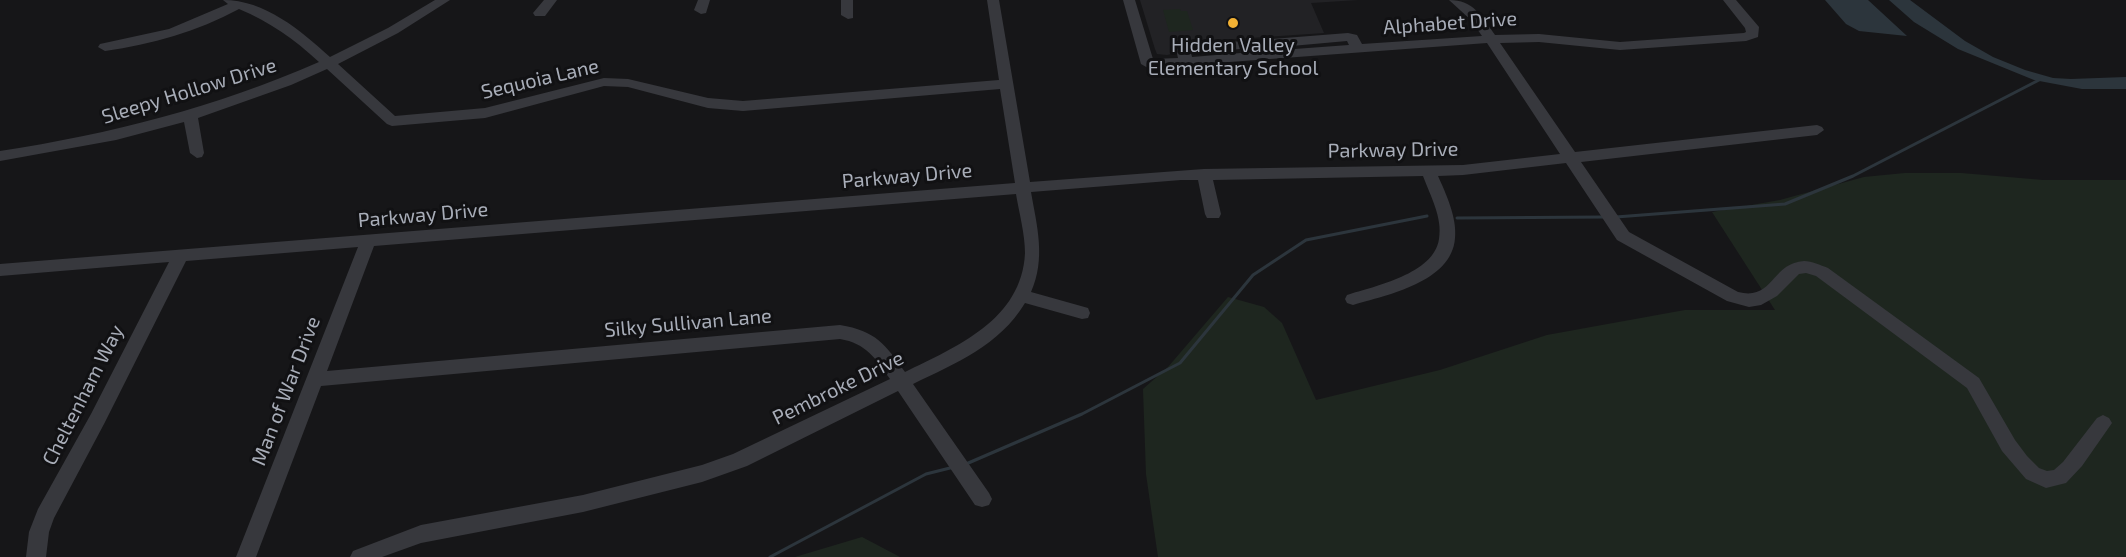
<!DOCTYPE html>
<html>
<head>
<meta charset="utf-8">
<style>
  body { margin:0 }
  canvas { display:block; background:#161618 }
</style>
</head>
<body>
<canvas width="2126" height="557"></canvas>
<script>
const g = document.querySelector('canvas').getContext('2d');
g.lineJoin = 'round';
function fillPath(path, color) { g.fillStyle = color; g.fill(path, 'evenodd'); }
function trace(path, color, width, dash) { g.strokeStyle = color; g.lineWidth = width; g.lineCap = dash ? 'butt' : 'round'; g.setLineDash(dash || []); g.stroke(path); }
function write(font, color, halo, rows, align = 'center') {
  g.font = font + ' "Exo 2",sans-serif'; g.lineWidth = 6; g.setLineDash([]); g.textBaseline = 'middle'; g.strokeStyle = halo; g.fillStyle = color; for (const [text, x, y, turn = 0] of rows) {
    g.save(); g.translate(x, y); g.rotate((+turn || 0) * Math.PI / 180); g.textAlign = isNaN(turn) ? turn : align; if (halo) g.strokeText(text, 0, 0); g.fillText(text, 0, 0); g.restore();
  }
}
fillPath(new Path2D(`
  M1140,0H1358L1311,3L1324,33L1175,43V53L1167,55L1157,54L1155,49Z`), '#222225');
fillPath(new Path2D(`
  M1180,9L1181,11H1187L1193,30L1169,32L1163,10Z
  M1905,173H1961L2043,180H2126V557H1158L1146,474L1143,389L1168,367L1228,297L1264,307L1282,323L1316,400L1440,370L1547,335L1685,310H1775L1712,212L1780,200L1864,177Z
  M862,537L900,557H795Z`), '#1e261f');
fillPath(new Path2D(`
  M1825,0H1868L1907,36L1859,31L1846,24Z
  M1889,0H1910L1965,41L1993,57L2025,70L2053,78L2071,79L2126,77V89H2082L2034,80L1958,49L1914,22Z`), '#2c353c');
trace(new Path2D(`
  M1616,217L1785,204L1853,176L2039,80
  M1457,218L1604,217
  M966,464L1082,414L1180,363L1253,275L1306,240L1427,216
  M770,557L926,474L954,467`), '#2c353c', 3);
fillPath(new Path2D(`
  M223,0C265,0 300,30 330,57L388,28L435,0H450L398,33L338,64L395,116L485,108L604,78L628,79L708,98L743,101L999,80L987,0H999L1030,182L1204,169L1463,165L1560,154L1487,43L1148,68L1141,64L1123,0H1135L1153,59L1178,58L1176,49L1183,45L1245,41L1250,42L1254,52L1267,51L1265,43L1272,39L1348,33L1357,35L1362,44L1482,36L1471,20L1449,0C1473,0 1482,16 1495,35L1539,34L1620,42L1744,33L1746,32L1745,28L1723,0H1736L1759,27L1758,37L1746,41L1620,50L1539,42L1500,43L1575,152L1817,125L1822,127L1824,130L1817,135L1581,162L1629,232L1738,292C1774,301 1771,263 1804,261C1812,261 1820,265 1828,268L1979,378L2015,440L2027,456L2039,468L2047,471L2054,470L2063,462L2097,418L2103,415L2109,418L2112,423L2082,466L2066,483L2046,488L2026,479L2002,451L1967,388L1816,276L1806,273L1799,274L1777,296L1761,305L1749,307L1727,301L1617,240L1566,163L1463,175L1438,176C1446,194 1457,217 1455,238C1452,282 1387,295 1353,305L1347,303L1345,299L1347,295C1375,286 1434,274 1439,239C1443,218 1430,195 1423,176L1213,180L1221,214L1219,218H1207L1205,214L1198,180H1181L1031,192C1037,227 1046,258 1031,292L1088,308L1090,313L1088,318L1082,319L1025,303C999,346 956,363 913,384L989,493L992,499L989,505L982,507L975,505L898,391L747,466L702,482L583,512L421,543L382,557H350L353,551L421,525L583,495L702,465L733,454L890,379C876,359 866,343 840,339L321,386L256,557H236L358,247L186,261L104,424L54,518L49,532L46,557H26L29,532L38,509L91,414L169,262L0,276V264L1015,183L1000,89L743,111L708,108L628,87L604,86L485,118L392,126L387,124L327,69L291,85L198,118L204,153L202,157L197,158L190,153L184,122L116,140L0,161V151C111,134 216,107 319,62C294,39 270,22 239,9C197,32 152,44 105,51L98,47L100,44L169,29L228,4ZM1347,41L1349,45L1281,50L1280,47ZM1240,49L1241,53L1192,57L1191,53ZM1016,194C1019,212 1025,234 1025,253C1022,320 956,347 905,372C885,344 876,331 840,325L327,371L374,246Z
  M544,0H557L545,16H535L533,13Z
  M698,0H710L706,13L701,14L694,10Z
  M841,0H853V18L848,19L841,15Z`), '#37383d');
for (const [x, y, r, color] of [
  [1233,23,6,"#f2b134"]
]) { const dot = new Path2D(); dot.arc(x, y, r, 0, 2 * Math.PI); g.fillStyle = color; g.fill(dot); trace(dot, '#111113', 2); }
write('20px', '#a8adb8', '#111113', [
  ["Alphabet Drive",1450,23,-4],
  ["Sequoia Lane",540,79,-13],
  ["Sleepy Hollow Drive",189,91,-17],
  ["Parkway Drive",1393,150,-1],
  ["Parkway Drive",907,176,-5],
  ["Parkway Drive",423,215,-5],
  ["Silky Sullivan Lane",688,323,-5],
  ["Pembroke Drive",838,388,-26],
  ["Man of War Drive",286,391,-69],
  ["Cheltenham Way",83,395,-63]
]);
write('20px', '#a8adb8', '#111113', [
  ["Hidden Valley",1233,45],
  ["Elementary School",1233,68]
]);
</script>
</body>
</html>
